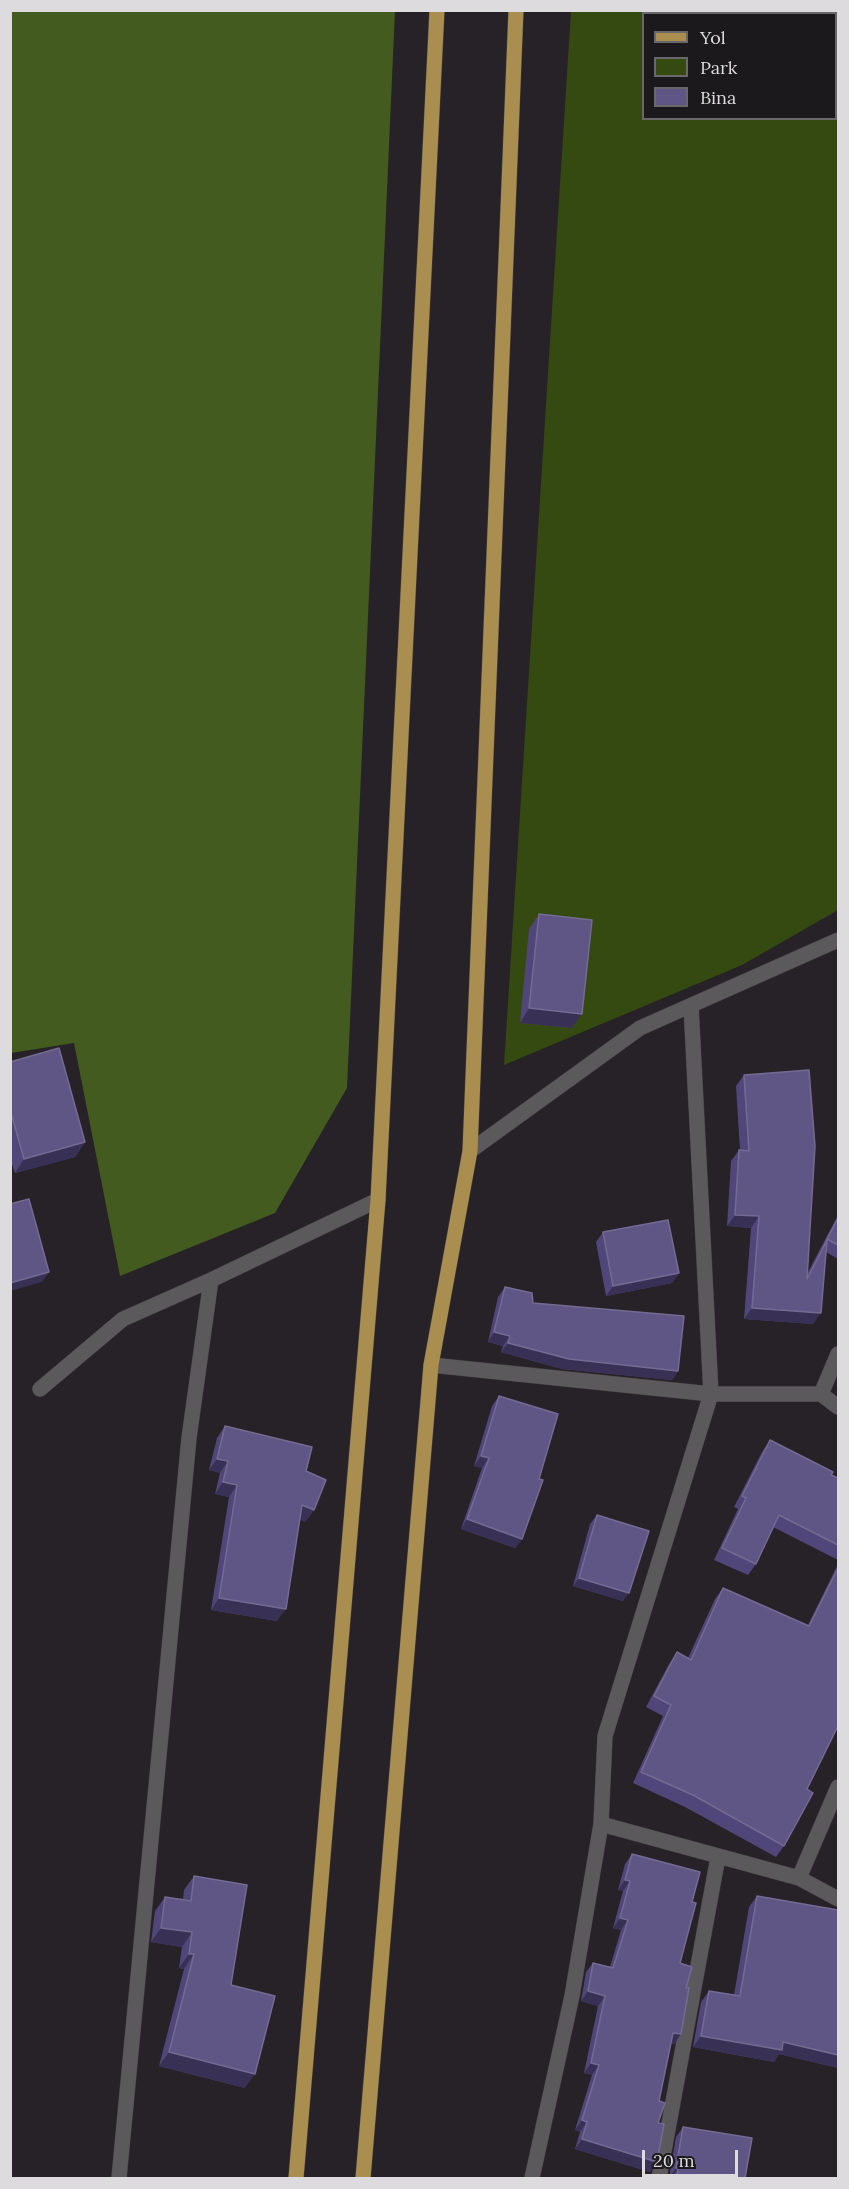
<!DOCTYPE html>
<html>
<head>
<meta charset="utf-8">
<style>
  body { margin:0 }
  #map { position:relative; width:849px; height:2189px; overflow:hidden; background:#262227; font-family:Lora,serif }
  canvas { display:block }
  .frame { position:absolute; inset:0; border:12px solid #dedbde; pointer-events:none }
  .legend { position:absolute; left:642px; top:12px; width:195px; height:108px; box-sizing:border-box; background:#1c191d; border:2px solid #6a676a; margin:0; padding:8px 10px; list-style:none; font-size:18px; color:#dedbde }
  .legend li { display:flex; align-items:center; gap:12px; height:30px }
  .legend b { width:30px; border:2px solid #6a676a }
  .scale { position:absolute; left:642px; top:2150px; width:96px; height:27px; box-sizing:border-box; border:3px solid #dedbde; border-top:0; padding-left:8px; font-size:18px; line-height:21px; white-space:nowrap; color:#dedbde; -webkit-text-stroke:4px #1c191d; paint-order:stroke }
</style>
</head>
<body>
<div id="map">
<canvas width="849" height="2189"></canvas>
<div class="frame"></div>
<ul class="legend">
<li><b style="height:8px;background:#a98e50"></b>Yol</li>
<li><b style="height:16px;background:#344a10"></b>Park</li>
<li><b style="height:16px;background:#605685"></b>Bina</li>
</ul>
<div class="scale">20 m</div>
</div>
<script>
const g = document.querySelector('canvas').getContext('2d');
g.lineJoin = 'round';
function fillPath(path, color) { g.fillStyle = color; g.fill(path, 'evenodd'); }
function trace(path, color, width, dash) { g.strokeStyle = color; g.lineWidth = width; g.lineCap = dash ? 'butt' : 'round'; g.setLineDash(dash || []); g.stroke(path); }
fillPath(new Path2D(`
  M571,11H838V910L742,965L504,1065ZM644,14H836V118H644Z`), '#344a10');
fillPath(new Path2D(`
  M11,10L395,11L347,1088L275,1213L120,1276L74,1043L11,1053Z`), '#435b1e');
const minor = new Path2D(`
  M470,1151L640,1028L838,940
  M431,1365L711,1394H821L838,1407
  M40,1389L123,1319L211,1280
  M821,1394L838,1354
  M601,1824L799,1878L838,1899
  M799,1878L838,1787
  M119,2178L189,1438L211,1280L378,1200
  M532,2178L572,1996L601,1824L605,1736L711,1394L691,1006
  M659,2178L718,1857`);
const major = new Path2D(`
  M296,2178L378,1200L437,10
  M363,2178L431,1365L470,1151L516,10`);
trace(minor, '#413e41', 16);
trace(major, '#413e41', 16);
trace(minor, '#5c595d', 15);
trace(major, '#a98e50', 15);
fillPath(new Path2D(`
  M539,914L572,1028L520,1023L529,929Z
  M10,1062L85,1142L75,1157L15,1173L10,1159Z
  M744,1075L807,1274L838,1215V1259L826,1252L813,1324L744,1319L751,1228L727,1226L731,1161L739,1150H740L736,1086Z
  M603,1232L679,1273L672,1283L606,1296L596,1242Z
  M505,1287L533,1303L678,1371L672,1380L562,1369L501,1352L503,1346L488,1342L498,1297Z
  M499,1396L539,1479L522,1539L515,1548L461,1529L482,1468L474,1466L492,1406Z
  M225,1426L306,1471L314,1510L305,1522L300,1519L277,1621L211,1610L229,1497L215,1494L220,1473L209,1470L217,1438Z
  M770,1440L838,1478V1560L773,1527L756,1564L748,1575L714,1560L738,1509L734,1507L762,1452Z
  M597,1515L623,1601L573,1586L590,1524Z
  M838,1564V1726L807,1789L784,1846L776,1857L685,1807L633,1783L663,1716L646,1707L669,1664L677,1652L688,1658L715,1599L723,1588L808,1625Z
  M632,1854L692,1902L680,1963L686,1988L681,2034L674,2044L671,2043L659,2101L657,2162L650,2172L575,2149L580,2132L575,2130L592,2075L584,2073L598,2006L581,2001L586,1972L593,1963L610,1967L621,1930L613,1928L623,1891L618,1890L625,1864Z
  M194,1876L231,1985L245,2088L159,2066L184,1969L179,1968L182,1947L151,1942L155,1911L165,1897L183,1899L184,1890Z
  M757,1896L838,1910V2068L779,2054L774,2062L693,2047L701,2002L709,1991L734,1995L749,1907Z
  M683,2127L745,2178H669L676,2137Z`), '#51467a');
fillPath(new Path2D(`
  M529,1008L582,1014L572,1028L520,1023Z
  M85,1142L75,1157L15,1173L24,1159Z
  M735,1215L759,1216L751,1228L727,1226Z
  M49,1272L42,1282L10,1291V1283Z
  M679,1273L672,1283L606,1296L613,1286Z
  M752,1308L821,1313L813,1324L744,1319Z
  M494,1332L510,1336L503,1346L488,1342Z
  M508,1343L678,1371L672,1380L562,1369L501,1352Z
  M481,1456L489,1458L482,1468L474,1466Z
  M217,1459L228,1461L220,1473L209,1470Z
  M223,1482L237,1485L229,1497L215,1494Z
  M302,1505L314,1510L305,1522L294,1517Z
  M467,1519L522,1539L515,1548L461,1529Z
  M579,1578L629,1593L623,1601L573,1586Z
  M219,1598L286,1609L277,1621L211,1610Z
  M625,1880L630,1881L623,1891L618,1890Z
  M620,1918L628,1920L621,1930L613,1928Z
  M161,1928L192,1932L182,1947L151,1942Z
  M189,1954H194L184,1969L179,1968Z
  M588,1991L605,1996L598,2006L581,2001Z
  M673,2033L681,2034L674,2044L666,2042Z
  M701,2036L783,2042L838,2055V2068L779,2054L774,2062L693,2047Z
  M169,2052L255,2074L245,2088L159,2066Z
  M591,2063L599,2065L592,2075L584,2073Z
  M582,2120L587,2122L580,2132L575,2130Z
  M582,2139L657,2162L650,2172L575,2149Z
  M676,2168L678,2169L672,2178H669Z`), '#393155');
const building = new Path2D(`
  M539,914L592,920L582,1014L529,1008Z
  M59,1048L85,1142L24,1159L10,1109V1062Z
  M809,1070L815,1146L807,1279L827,1240L821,1313L752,1308L759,1216L735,1215L739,1150L749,1151L744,1075Z
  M29,1199L49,1272L10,1283V1204Z
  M838,1218V1245L827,1239Z
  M668,1220L679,1273L613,1286L603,1232Z
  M505,1287L532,1293L533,1303L684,1316L678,1371L569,1359L508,1343L510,1336L494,1332Z
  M499,1396L558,1414L539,1479L543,1480L522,1539L467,1519L489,1458L481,1456Z
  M225,1426L312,1447L306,1471L326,1480L314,1510L302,1505L286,1609L219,1598L237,1485L223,1482L228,1461L217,1459Z
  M770,1440L833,1472L831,1475L838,1478V1545L779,1515L756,1564L722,1548L746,1498L742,1496Z
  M597,1515L649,1531L629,1593L579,1578Z
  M838,1568V1726L807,1789L813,1793L784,1846L693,1795L641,1772L671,1705L654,1696L677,1652L691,1660L723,1588L809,1626Z
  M632,1854L700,1872L692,1902L696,1903L680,1963L692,1967L686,1988H689L681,2034L673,2033L659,2101L665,2103L658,2123L664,2124L657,2162L582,2139L587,2122L582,2120L599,2065L591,2063L605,1996L588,1991L593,1963L613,1968L628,1920L620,1918L630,1881L625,1880Z
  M194,1876L247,1885L231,1985L275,1996L255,2074L169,2052L194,1954H189L192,1932L161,1928L165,1897L191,1901Z
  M757,1896L838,1910V2055L783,2042L782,2050L701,2036L709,1991L740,1996Z
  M683,2127L752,2138L745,2178H686L677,2177L678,2169L676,2168Z`);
fillPath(building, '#605685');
trace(building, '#746b93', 1.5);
</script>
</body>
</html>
